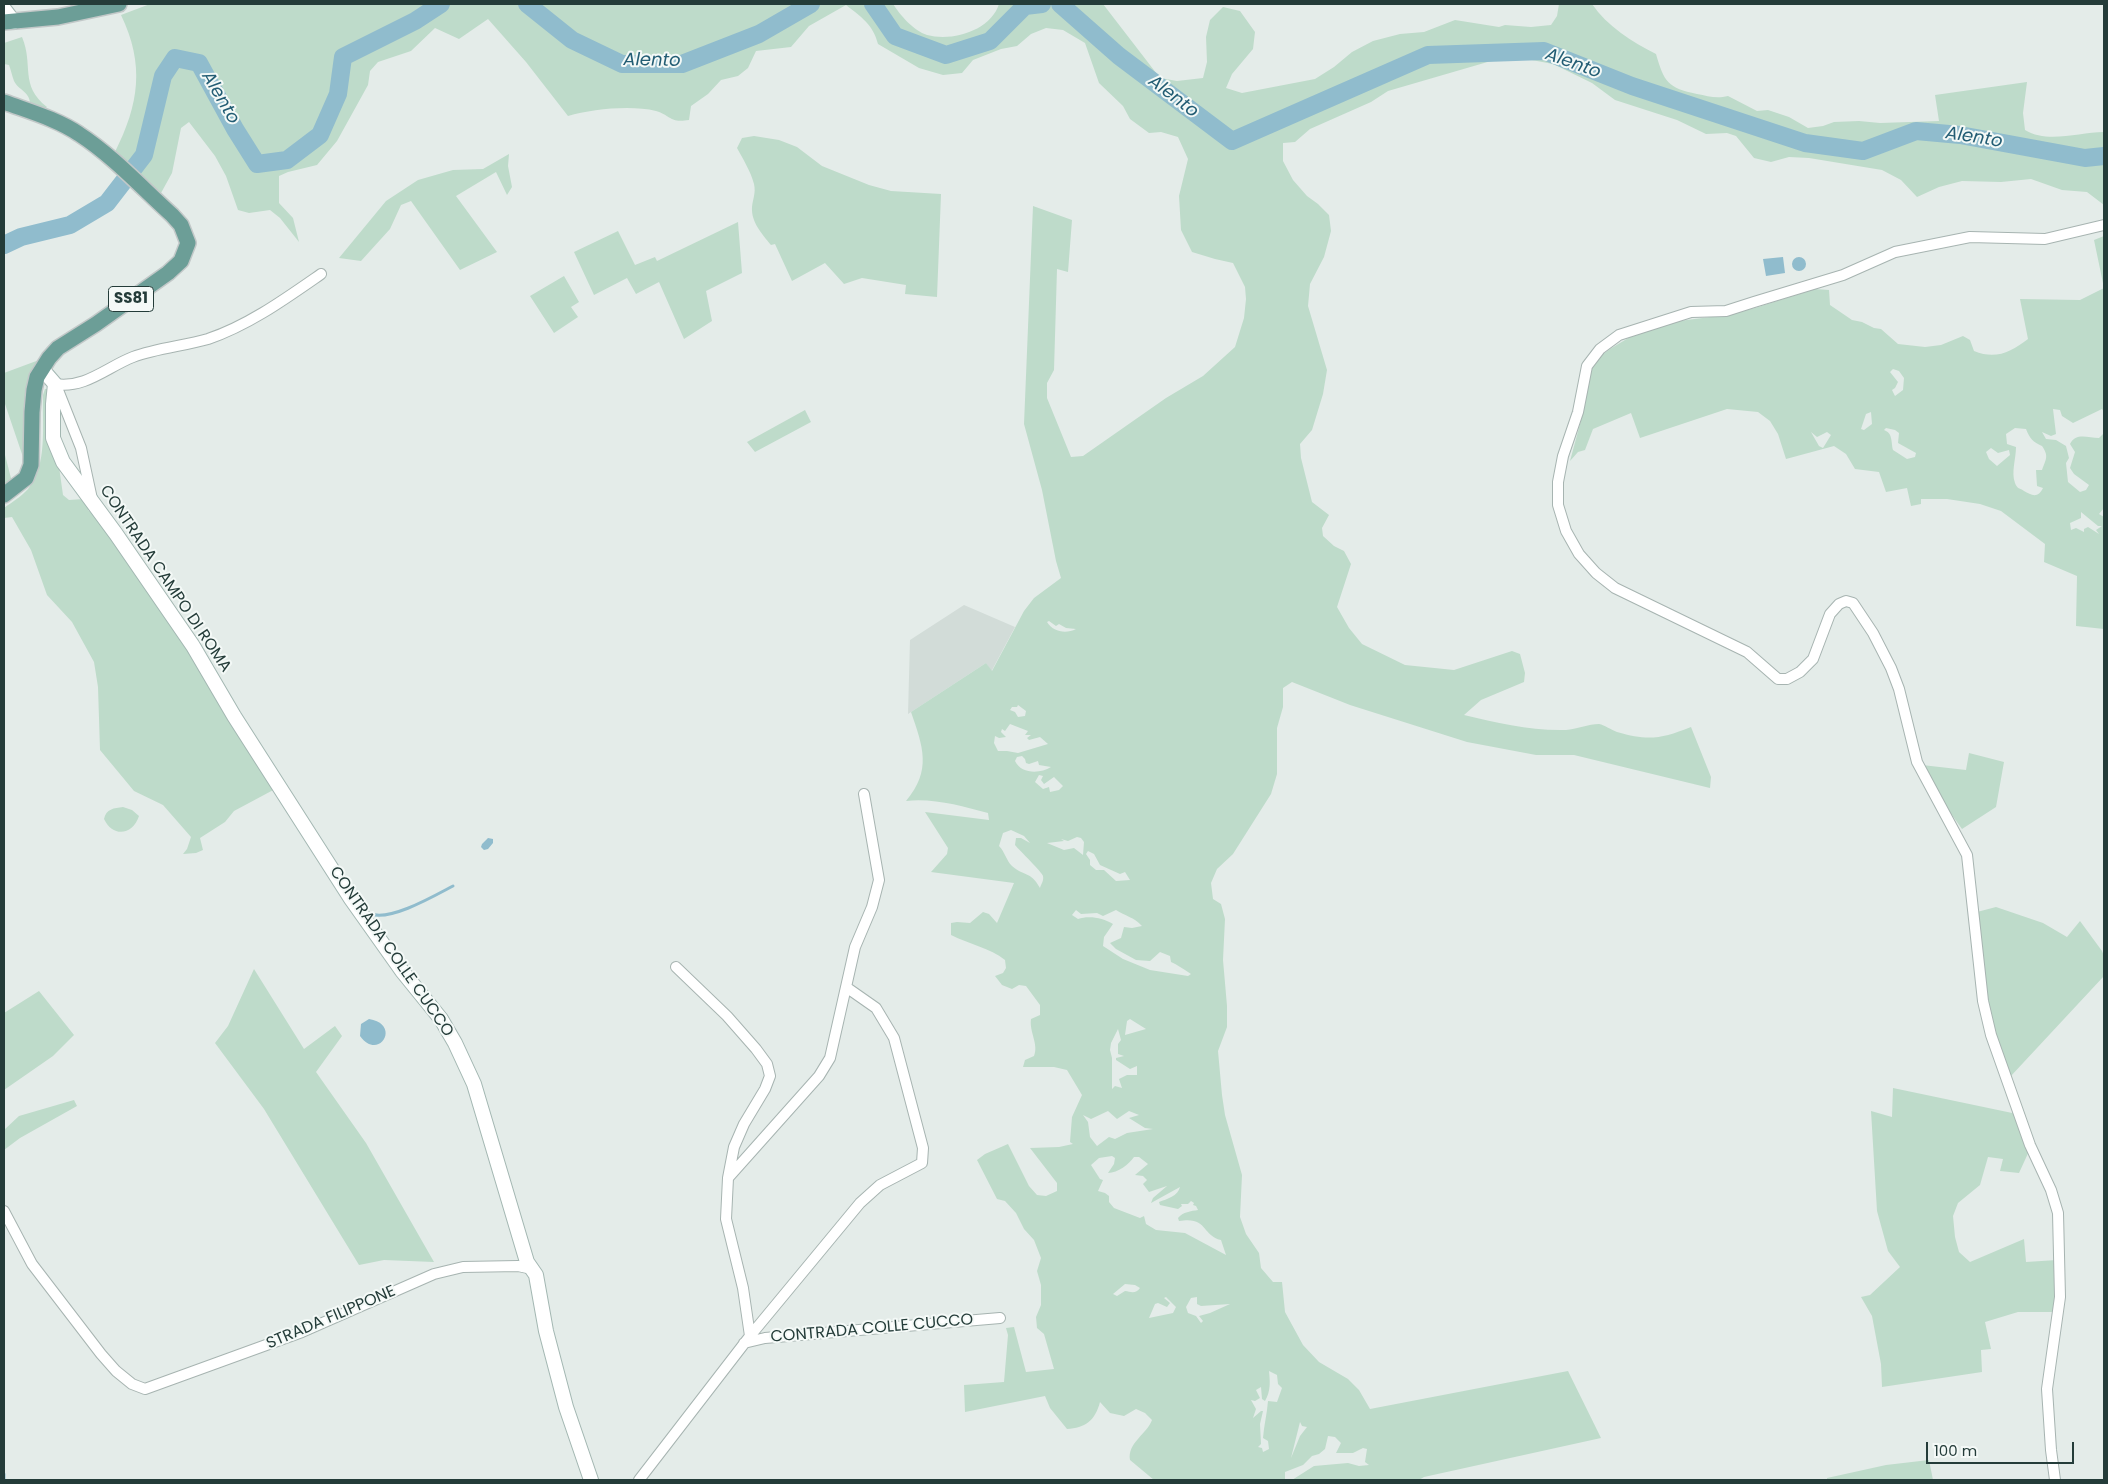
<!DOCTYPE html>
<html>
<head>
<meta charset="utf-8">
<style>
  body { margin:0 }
  #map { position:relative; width:2108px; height:1484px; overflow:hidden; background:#e4ece9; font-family:Poppins,sans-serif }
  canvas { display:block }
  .frame { position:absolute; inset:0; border:5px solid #243c39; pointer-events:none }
  .scale { position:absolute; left:1926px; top:1442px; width:148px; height:22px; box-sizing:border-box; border:2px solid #243c39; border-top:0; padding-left:6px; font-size:15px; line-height:18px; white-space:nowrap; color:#243c39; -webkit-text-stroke:4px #f4f9f7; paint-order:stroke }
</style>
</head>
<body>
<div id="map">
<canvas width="2108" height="1484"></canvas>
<div class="frame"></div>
<div class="scale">100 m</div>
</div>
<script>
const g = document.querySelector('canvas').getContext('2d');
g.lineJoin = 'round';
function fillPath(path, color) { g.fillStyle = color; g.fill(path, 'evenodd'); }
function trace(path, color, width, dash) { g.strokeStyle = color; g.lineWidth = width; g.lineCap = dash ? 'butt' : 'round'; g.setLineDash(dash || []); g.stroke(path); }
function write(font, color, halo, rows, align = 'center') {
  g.font = font + ' Poppins,sans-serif'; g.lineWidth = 4; g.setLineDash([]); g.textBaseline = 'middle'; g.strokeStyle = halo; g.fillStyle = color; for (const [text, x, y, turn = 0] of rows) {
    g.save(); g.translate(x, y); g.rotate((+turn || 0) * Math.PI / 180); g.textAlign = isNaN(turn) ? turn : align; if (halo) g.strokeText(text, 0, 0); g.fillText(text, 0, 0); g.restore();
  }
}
fillPath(new Path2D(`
  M964,605L1015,627L991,672L986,663L908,714L910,640Z`), '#d2dcd8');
fillPath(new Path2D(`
  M150,4H893C900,15 914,31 927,35C953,42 991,30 999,4H1103L1160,78L1177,81L1203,78L1207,62L1206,37L1210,20L1223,7L1240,11L1255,32L1253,49L1232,74L1226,88L1242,93L1315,79L1334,67L1352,52L1373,41L1400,34L1424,32L1455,20L1499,27L1505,25L1531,27L1551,25L1557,16L1559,4H1592C1607,26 1632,42 1656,54C1664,82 1668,88 1697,94C1708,96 1716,99 1728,96L1757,111L1768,110L1789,117L1808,128L1823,126L1834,122L1859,121L1880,123L1939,121L1935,95L2027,82L2023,113L2025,130C2048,144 2079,132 2104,132V205L2087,192L2062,190L2031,179L2001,182L1962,181L1939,187L1917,197L1901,180L1882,170L1809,158L1789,157L1771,162L1754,158L1736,136L1727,133L1706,134L1677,120L1615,100L1592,83L1553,64L1521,58L1491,61L1388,91L1371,102L1310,129L1295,142L1283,143V161L1293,180L1307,196L1318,204L1329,215L1331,231L1324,257L1310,284L1308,306L1327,370L1323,394L1312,430L1300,444L1301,458L1312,502L1329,515L1322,528L1323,536L1334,546L1344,551L1351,564L1337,607L1349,628L1362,644L1405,665L1454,670L1512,651L1520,654L1525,673L1524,682L1481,700L1464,715C1497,723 1531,731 1566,730C1576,729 1589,724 1599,724C1605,725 1611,730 1617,732C1648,741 1661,739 1691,727L1711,777L1710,788L1574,755H1536L1467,742L1350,705L1292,682L1283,688V707L1277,728V774L1271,794L1233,854L1217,869L1211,883L1213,899L1221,904L1225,919L1223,960L1227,1006V1027L1218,1051L1222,1095L1225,1115L1242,1175L1240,1217L1246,1234L1259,1253L1261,1268L1273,1282H1282L1285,1312L1303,1345L1319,1362L1348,1379L1359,1390L1370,1409L1568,1371L1601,1438L1424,1477L1419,1480H1292L1314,1466L1348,1463L1359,1466L1369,1465L1365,1462L1367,1449L1363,1448L1353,1453H1336L1341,1443L1335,1437L1328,1436L1325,1449L1319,1454L1312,1456L1303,1465L1285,1472V1479L1287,1480H1154L1130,1460C1127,1443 1147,1434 1152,1420L1145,1413L1136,1409L1124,1416L1110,1413L1100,1402C1095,1421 1085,1428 1067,1429L1050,1408L1045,1396L965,1412L964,1385L1004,1382L1008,1335L1006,1328L1014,1327L1026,1372L1054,1369L1044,1334L1037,1328L1036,1317L1041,1305V1285L1037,1271L1041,1258L1034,1240L1024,1229L1016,1213L1005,1201L997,1199L977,1160L985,1154L1008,1144L1029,1186L1037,1195L1046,1196L1057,1191V1183L1030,1148L1059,1147L1073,1144L1070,1142L1072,1117L1082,1095L1067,1070L1054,1067H1023L1025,1060L1034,1056C1039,1044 1029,1032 1031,1019L1040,1015V1005L1026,986L1019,985L1012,989L1002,985L995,976L1003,973L1006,968L1005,960C990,948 969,944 951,935V923L957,922L970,923L983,912L989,914L997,923L1014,883L931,872L947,854L948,848L925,812L989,820L988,813C961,806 934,798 906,801C932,770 923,747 911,712L986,663L992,671L1024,611L1034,598L1061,578L1056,561L1042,490L1024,424L1033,206L1072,220L1068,272L1057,269L1054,370L1047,383V398L1071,457L1083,456L1166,398L1203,376L1235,347L1244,318L1246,299L1245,287L1233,263L1215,259L1192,252L1181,230L1179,196L1188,159L1178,137L1161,132L1149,133L1130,119L1123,106L1099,83L1085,43L1063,30L1046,28L1031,34L1017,46L1001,49L973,60L962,73L943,75L919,68L878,44C873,24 861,17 846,5L809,26L791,47L756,51L748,68L738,76L721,80L708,94L691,106L689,120C669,123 672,116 656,111C631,105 592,109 568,116L526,62L488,19L459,39L435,28L411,51L378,62L370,71L368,85L337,141L317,165L288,172L279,176V203L293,218L299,242L280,218L270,210L249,213L238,210L226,176L215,156L189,122L181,128L172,173L161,193L115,152C139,104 145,65 121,15ZM1049,621L1056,626L1059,624L1066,628L1076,629C1066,634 1053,632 1047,622ZM1018,705L1026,711L1025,716L1018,717L1015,712L1010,710L1012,707H1017ZM1010,724L1028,731L1025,735H1031L1027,738L1029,740L1040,737L1048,744L1018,753L1007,751H998L994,743L995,736L999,738L1006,737L1001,732L1002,729L1005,731ZM1022,756L1025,759L1026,763L1029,764L1038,761L1039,765L1051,767C1040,774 1021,774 1015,761L1017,757ZM1039,775L1043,776L1041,780L1044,784L1054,777L1063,786L1059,790L1050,792L1049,787L1043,789L1035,782ZM1011,830L1024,836L1030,843L1021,838H1016L1015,845C1020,851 1042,872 1043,876C1044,881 1041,884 1040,888C1030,870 1024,877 1012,866C1006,860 1005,852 999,846L1003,833ZM1077,837L1081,838L1084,842L1083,855L1074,848L1064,850L1047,843L1064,841L1061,839L1068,841ZM1088,851L1094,854L1100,865L1120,874L1125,872L1130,880L1116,881L1104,870H1096L1090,865V860L1086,854ZM1076,910L1081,914L1097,913L1103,916L1116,910C1125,916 1134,917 1142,926L1132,928L1124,927L1121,938L1110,943L1116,949L1136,960L1150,961L1160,952L1170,956L1171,962C1176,964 1187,971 1191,974L1188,976L1150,970L1123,959L1103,946L1104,937L1113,924C1103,918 1089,915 1078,919L1072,915ZM1130,1019L1146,1029L1125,1035L1127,1021ZM1118,1029L1121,1040L1118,1044V1054L1124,1056L1116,1058V1060L1130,1069L1137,1066V1075H1127L1119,1079L1122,1088L1115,1086L1112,1089V1058L1110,1050L1111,1043ZM1108,1111L1117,1119L1129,1111L1139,1115L1129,1118L1145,1128L1153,1129L1127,1133L1115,1139L1109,1137L1097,1146L1090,1137L1088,1122L1083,1115L1091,1119ZM1112,1156L1115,1158L1114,1164L1108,1173C1118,1173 1129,1164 1134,1157H1139L1148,1164L1135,1175L1143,1176L1147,1180L1143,1184L1149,1192L1167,1186L1153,1198L1151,1203L1180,1187C1178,1196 1167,1199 1159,1202L1160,1205L1178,1209L1182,1206L1181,1204H1188L1191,1201L1194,1203L1193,1205L1196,1206L1198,1210C1191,1211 1183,1212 1178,1218L1179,1221C1208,1216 1201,1235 1221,1240L1226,1255L1185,1233L1156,1230L1146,1224L1144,1216L1140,1218L1114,1208L1109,1202V1196L1105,1193L1098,1191L1103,1180L1100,1179L1091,1165L1099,1158ZM1125,1284L1135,1285L1140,1288C1136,1294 1131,1292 1125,1291L1117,1296L1113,1294ZM1166,1297L1176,1307L1173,1313L1149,1318L1155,1304L1158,1303L1167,1307L1170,1303L1164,1298ZM1197,1297V1304L1201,1306L1230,1304L1210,1313L1199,1316L1203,1321L1201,1323L1196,1316L1188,1313L1186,1307L1191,1298ZM1269,1371L1277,1375L1278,1384L1282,1388L1277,1402L1268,1401C1267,1414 1264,1425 1263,1438L1268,1441L1269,1449L1263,1452L1262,1448L1258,1447L1261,1444L1260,1424L1263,1411H1261L1253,1418L1256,1409L1251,1400L1255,1401L1260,1398L1256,1390L1261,1387L1262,1399L1265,1401C1271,1391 1270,1381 1269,1371ZM1300,1422L1302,1426L1307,1427L1300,1436L1291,1458Z
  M22,37C34,65 19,85 47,107L42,111L30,105C31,92 18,90 14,81C12,76 11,70 9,65L4,64V43Z
  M754,136L779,140L797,147L822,166L869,185L891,191L941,194L937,297L905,294L906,285L862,278L844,284L825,263L792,281L775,244L771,245C762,234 751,222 752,207C753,198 756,193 754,184C751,172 743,159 737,148L742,138Z
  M509,154L508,166L512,187L507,195L496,172L456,196L497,252L460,270L411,201L401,205L390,229L361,261L339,258L386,201L418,180L453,170L483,169Z
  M738,222L742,273L706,291L712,321L684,339L659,282L636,294L627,278L594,295L574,252L618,231L635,265L655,257L657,261Z
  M2104,236V412L2102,409L2073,423L2062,416L2060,410L2053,409L2056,434L2051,436L2042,432L2046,439L2056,440L2066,446L2069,458L2066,463L2068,482L2080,492L2086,490L2089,485L2074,474L2070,468L2075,452L2070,444C2076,432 2088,438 2099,438L2104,433V508L2099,514L2104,517V629L2076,626L2077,576L2044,562L2045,544L2001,511L1980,504L1947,499H1921V504L1911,506L1907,488L1886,492L1879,472L1855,469L1846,454L1834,446L1786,459L1778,434L1770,421L1758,412L1727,409L1640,438L1631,413L1593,429L1585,450L1578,452L1570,461L1583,413L1589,372L1599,357L1610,349L1630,337L1679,321L1726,315L1755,308L1815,289L1829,290L1830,305L1852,320L1862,322L1874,328L1881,329L1898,344L1925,347L1941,345L1963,336L1970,340L1974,351C1996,360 2011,352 2028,339L2020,299L2080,300L2104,288L2094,240ZM1893,369L1899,371L1904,378L1903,390L1895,396L1892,390L1895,388L1898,382L1890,372ZM1871,412L1872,424L1864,430L1861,429L1866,414ZM1886,428L1895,430L1899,433L1898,443L1916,453L1915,457L1907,459L1893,450C1891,442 1893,433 1884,430ZM2015,428L2026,429C2030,439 2033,442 2042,446C2049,456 2046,459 2042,470H2036L2037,486L2043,488C2038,499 2031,495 2024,491C2020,488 2017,489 2015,483C2011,472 2016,459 2016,447L2007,444L2006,434ZM1811,432L1817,437L1827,432L1831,435L1823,448L1819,446ZM1991,448L1998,453L2009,450L2010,455L1997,466L1989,459L1986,452ZM2081,512L2098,526H2102L2096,530L2099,534L2088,527L2084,529V532L2076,528L2071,530L2070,523L2081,518Z
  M564,276L579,302L571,307L578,317L554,333L530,296Z
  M39,360L42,364C38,371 34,378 32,386C26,411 37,457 22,478C18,484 10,488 4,491V451L13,486L22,473L24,460L4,401V373Z
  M45,389H48L63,495L69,500L84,499L93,509L88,510L98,518L133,564L277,788L234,811L225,822L200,838L203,850L196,853L183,854L187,849L191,837L163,805L134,791L100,750L98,687L94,662L72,622L47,595L31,550L12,517L4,518V508C12,502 21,497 28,489C48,465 42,425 43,395Z
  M805,410L811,422L755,452L747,442Z
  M1969,753L2004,762L1996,807L1962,829L1944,804L1922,765L1966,770Z
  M123,807L132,810L139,816C133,835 113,838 104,819C106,809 114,808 123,807Z
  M1996,907L2043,923L2067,937L2080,921L2102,951L2104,956V976L2010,1077L1992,1026L1987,1002L1977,912Z
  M254,969L304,1049L335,1026L342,1036L316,1072L366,1143L434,1262L384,1260L359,1265L264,1109L215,1043L228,1026Z
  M39,991L74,1035L53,1056L4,1090V1013Z
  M1893,1088L2017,1114L2030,1149L2019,1173L2000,1171L2003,1159L1988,1157L1980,1185L1958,1203L1953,1216L1955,1237L1959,1252L1970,1262L2024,1239L2026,1262L2057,1260L2054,1312H2018L1985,1322L1991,1349L1981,1350L1982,1372L1882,1387L1881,1364L1872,1316L1861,1297L1870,1295L1900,1267L1888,1251L1877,1211L1871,1111L1892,1117Z
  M74,1100L77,1106L20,1138L4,1150V1130L19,1116Z
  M1929,1460L1933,1480H1827V1478L1886,1465Z`), '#bedbca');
fillPath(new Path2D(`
  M1783,257L1785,273L1766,276L1763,259Z
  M1792 264a7 7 0 1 1 14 0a7 7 0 1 1-14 0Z
  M488,838L493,839V843L488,849L484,850L481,847L482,844Z
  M369,1019C402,1024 379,1062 360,1036L361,1024Z`), '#90bccd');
trace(new Path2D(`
  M371,914C391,921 434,896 453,886
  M4,1474V1480`), '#90bccd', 3);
trace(new Path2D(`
  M527,4L572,40L622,64H682L759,34L811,4
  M873,4L895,36L946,55L990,41L1025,6L1042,4
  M1060,4L1119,56L1232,141L1428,55L1544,51L1632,86L1805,143L1863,151L1916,131L1960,135L2085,158L2104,156
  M4,245L21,237L70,225L107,203L144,155L163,76L175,58L199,63L235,129L257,164L287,160L320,135L338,94L343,57L415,21L441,4`), '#90bccd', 18);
const street = new Path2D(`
  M55,384C85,389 107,367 133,357C157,348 184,346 208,339C249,325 285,299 321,274
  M56,385L81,448L92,499
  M676,967L727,1016L756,1049L767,1064L770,1076L765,1089L744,1124L734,1147L728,1178L726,1219L743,1288L750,1336
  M728,1178L819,1076L830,1058L855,947L872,907L879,880L864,794
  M4,1211L32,1264L101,1354L116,1371L132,1384L145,1389L302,1332L434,1274L463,1267L518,1266L532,1269
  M744,1343L765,1338L1000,1318
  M639,1480L750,1336L860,1203L880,1185L922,1163L923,1148L894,1038L876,1008L846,987
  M2055,1480L2051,1450L2047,1389L2060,1297L2058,1213L2051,1190L2030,1145L1991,1035L1983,1001L1967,855L1917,762L1899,689L1891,668L1873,633L1853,603L1846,601L1839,604L1830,614L1813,659L1800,672L1787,679H1778L1747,652L1615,588L1596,573L1579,554L1566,531L1558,505V482L1563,456L1578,412L1587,366L1600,349L1619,335L1691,312L1726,311L1754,302L1843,275L1895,252L1970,237L2045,239L2104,225`);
const secondary = new Path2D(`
  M4,9L14,22
  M42,369L55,384L53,404V438L63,462L116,534L193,646L234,716L351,899L402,971L441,1019L455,1043L474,1084L527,1262L536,1275L546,1331L566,1407L591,1480`);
const primary = new Path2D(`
  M4,22L58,17L119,4
  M4,102C28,111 57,119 79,134C113,156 142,188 172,215L181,225L188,243L181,261L168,273L96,324L58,348L49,358L37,377L34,390L32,412L31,465L26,478L4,495`);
trace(street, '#a7b4b1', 12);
trace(secondary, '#a3b7b2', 16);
trace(primary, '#c2c8c8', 18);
trace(street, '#fff', 10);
trace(secondary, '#fff', 14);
trace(primary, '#6c9e97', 15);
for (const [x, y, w] of [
  [131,299,45]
]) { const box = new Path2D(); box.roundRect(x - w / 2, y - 12.5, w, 25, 4); g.fillStyle = '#f4f9f7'; g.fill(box); trace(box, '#243c39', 1); }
write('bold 15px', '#243c39', null, [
  ["SS81",131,299]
]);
write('16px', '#243c39', '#f4f9f7', [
  ["CONTRADA CAMPO DI ROMA",165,579,56],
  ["CONTRADA COLLE CUCCO",391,952,55],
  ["STRADA FILIPPONE",331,1318,-23],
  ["CONTRADA COLLE CUCCO",872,1329,-5]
]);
write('italic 18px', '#235d74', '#f4f9f7', [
  ["Alento",652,61,1],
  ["Alento",1573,64,20],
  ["Alento",1173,97,37],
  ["Alento",220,98,60],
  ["Alento",1974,138,9]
]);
</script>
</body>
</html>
